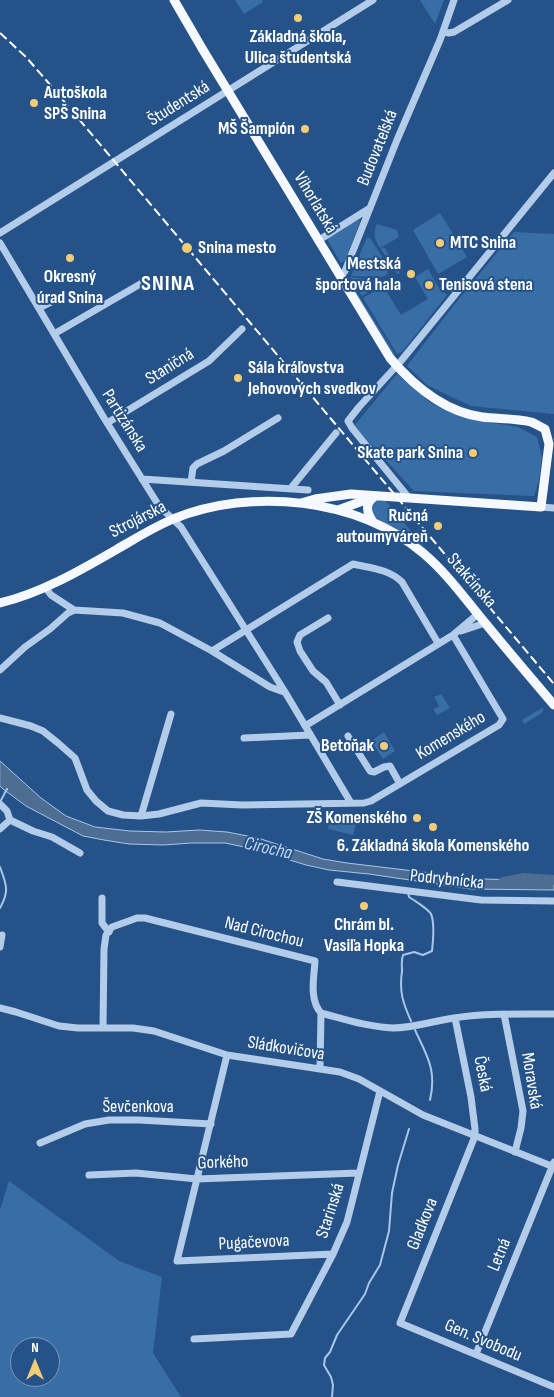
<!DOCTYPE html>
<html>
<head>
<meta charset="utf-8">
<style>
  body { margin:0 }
  #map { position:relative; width:554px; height:1397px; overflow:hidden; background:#255389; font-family:"Sofia Sans Condensed",sans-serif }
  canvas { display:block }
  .north { position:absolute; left:10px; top:1337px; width:50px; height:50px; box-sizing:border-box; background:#255389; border:1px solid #7c98b8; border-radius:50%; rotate:0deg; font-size:14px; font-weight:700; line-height:20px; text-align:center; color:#fff }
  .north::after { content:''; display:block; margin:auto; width:18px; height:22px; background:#f3cc76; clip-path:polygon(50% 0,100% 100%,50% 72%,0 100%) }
</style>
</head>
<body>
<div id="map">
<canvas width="554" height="1397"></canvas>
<div class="north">N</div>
</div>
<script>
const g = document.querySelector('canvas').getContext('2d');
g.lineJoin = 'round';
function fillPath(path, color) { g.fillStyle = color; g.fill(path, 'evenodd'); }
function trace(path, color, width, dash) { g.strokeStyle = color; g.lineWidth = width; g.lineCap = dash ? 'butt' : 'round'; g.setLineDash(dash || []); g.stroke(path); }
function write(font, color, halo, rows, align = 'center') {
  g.font = font + ' "Sofia Sans Condensed",sans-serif'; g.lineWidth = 4; g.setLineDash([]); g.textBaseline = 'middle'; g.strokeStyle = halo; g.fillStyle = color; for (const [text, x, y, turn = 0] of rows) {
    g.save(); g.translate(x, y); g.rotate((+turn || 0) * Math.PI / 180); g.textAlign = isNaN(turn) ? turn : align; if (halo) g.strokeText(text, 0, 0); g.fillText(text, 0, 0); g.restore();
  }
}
fillPath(new Path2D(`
  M235,0H262L263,2L244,14Z
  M420,0H444L435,24Z
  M440,213L467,257L438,274L413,230Z
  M359,219L360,222L345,261L341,263L327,239Z
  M377,224L397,230L399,237L380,248C374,239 373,234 377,224Z
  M514,232L554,234V414L471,406L427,385L407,366L454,305Z
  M367,237L370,238L389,268L387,274L383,277L351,276Z
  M384,247L400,273L397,274L381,249Z
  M428,269L442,293L444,292L447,295L402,352L397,354L363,298L378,289L381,283L389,279L392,281L383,286L401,315L428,299L415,277Z
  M350,277L368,279L375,283L376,286L362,296Z
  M351,283L396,356L392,354L350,284Z
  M397,374L432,404L475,420L518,427L537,437L542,458L539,480L534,496L414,491L354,426Z
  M379,500H385L430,554L374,518C370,510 370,504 379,500Z
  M441,694L450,708L437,715L433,709L439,706L434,697Z
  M542,708H544L542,713L524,724L522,720Z
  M384,732L395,751L383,759L371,741Z
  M331,814L357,820L353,835L328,829Z
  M9,1181L119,1261L162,1277L153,1353L181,1397H0V1210ZM20,1347H50V1377H20Z`), '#396da5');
const water = new Path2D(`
  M0,761L41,798L66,816L95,827L130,831L166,832L199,830L227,832L258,838L323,859L347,863L481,879L529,880L554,878V890L471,889L369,874L329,870L306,865L254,849L225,843H192L163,845L129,844L104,840L83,836L26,806L3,789L0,786Z`);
fillPath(water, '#4d6d93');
trace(water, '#a6c7ea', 1);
trace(new Path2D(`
  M0,802L7,789
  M0,867C6,884 10,890 0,908
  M408,892L409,897C414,900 429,910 431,914C435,923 433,942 432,951L423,955L414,952L403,955C401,961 402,966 402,971C399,992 403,1003 411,1021
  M415,1030C427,1056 437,1070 430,1100
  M332,1397L333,1385L331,1377L324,1365L325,1358L330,1352L337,1335L365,1294L369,1283L380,1265L389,1231L392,1193L398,1165L409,1129`), '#a6c7ea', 2);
trace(new Path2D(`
  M503,882L524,878L554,880`), '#4d6d93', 10);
trace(new Path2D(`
  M443,32L449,33L454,32L508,0
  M0,233L373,0
  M319,240L370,208
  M0,243L104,418L159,506L181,527L285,692L351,803
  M341,276L345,271L397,140L440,40L454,0
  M39,308L61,297
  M54,334L142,283
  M107,423L209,361L242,329
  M142,479L308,490
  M191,482L193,468L197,464L224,451L278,418
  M291,488L336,433
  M409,498L352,428L348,421L359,407L401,361L554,173
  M541,507L554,508
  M45,587L51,595L74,610L123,613L160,623L212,651L270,687L284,692
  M328,618L300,635L297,642L300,651L313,671L326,682L340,705
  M461,631L485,623
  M212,651L353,564C370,568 389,569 402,582L438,643
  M0,670L25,647L50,629L68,613L74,610
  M0,718L31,726L43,731L58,743L75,758L87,790L96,801L108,811L123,815L141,816L159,814L201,803L242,805L364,803L371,801L499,725L503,719L453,635
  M305,726L453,635L478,614
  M348,736L370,771L374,772L384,767L390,766L400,784
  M244,738L310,735
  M0,804L7,811L10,820L33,831L52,837L80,853
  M141,816L171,714
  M0,829L10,820
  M337,882L481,900L554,901
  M102,898V923L109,932
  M0,947L2,935
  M0,1008L16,1012L59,1026L78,1028H133L154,1031L227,1055L340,1072L359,1079L423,1115L554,1167
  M504,1014L523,1111L521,1128L515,1152
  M455,1018L471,1097L475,1129V1136L400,1323L554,1387
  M103,1027L104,949L106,935L112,927L137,918H145L315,961C314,977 309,1000 321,1013C344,1019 368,1027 393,1028C413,1028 433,1021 454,1018C487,1013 521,1014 554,1014
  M227,1055L177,1261L333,1254
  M320,1069L321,1013
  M40,1143L85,1124L109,1120H139L211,1124
  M89,1175L136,1173L197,1179L358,1173
  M194,1339L291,1334L333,1254L347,1222L380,1091
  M476,1354L554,1162`), '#b2cce9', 7);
trace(new Path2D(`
  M174,0L203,50L390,358C413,385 445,412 482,417C497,419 516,418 531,422C536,424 541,427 545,429L549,444L541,507L351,494L315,499L301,503
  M338,510L371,498
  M373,522C367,513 364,504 374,497
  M0,603C45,592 86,567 126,544C141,535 157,526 173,519C252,487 357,498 423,553C447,573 466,600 486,624C508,651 531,678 554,705`), '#f5f9fe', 9);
trace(new Path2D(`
  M0,33L26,57L46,80L554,684`), '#fff', 2, [9, 4]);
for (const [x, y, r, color] of [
  [298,18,5,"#f3cc76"],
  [34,103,5,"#f3cc76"],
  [305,129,5,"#f3cc76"],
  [440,243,5,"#f3cc76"],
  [187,248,6,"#f3cc76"],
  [70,258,5,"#f3cc76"],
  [411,274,5,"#f3cc76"],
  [429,285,5,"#f3cc76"],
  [238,378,5,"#f3cc76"],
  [473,453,5,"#f3cc76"],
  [438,526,5,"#f3cc76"],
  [384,746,5,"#f3cc76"],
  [417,818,5,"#f3cc76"],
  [433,827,5,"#f3cc76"],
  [364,906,5,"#f3cc76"]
]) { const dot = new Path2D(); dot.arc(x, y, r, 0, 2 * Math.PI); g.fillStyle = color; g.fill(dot); trace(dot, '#255389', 2); }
write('bold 18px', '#fff', '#255389', [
  ["Základná škola,",298,37,"center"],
  ["Ulica študentská",298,58,"center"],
  ["Autoškola",44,93,"left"],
  ["SPŠ Snina",44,114,"left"],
  ["MŠ Šampión",295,129],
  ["MTC Snina",450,243,"left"],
  ["Snina mesto",198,248,"left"],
  ["Mestská",401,264],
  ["športová hala",401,285],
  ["Okresný",70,277,"center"],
  ["úrad Snina",70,298,"center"],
  ["Tenisová stena",439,285,"left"],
  ["Sála kráľovstva",248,368,"left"],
  ["Jehovových svedkov",248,389,"left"],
  ["Skate park Snina",463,453],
  ["Ručná",428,516],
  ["autoumyváreň",428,537],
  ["Betoňak",374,746],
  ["ZŠ Komenského",407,818],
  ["6. Základná škola Komenského",433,846,"center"],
  ["Chrám bl.",364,925,"center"],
  ["Vasiľa Hopka",364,946,"center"]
], 'right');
write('18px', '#fff', '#255389', [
  ["Študentská",179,104,-32],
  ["Budovateľská",378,148,-68],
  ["Vihorlatská",315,203,59],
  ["Staničná",170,367,-32],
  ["Partizánska",124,421,58],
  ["Strojárska",138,520,-27],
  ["Stakčínska",471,581,49],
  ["Komenského",451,736,-31],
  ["Podrybnícka",447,880,6],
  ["Nad Cirochou",264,933,14],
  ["Sládkovičova",286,1049,9],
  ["Česká",482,1074,79],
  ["Moravská",531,1081,81],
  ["Ševčenkova",138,1107],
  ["Gorkého",223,1163,-2],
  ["Starinská",331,1211,-72],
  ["Gladkova",423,1224,-68],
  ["Pugačevova",254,1243,-3],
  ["Letná",500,1255,-68],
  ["Gen. Svobodu",483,1341,23]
]);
write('italic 19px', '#bdd6f1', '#255389', [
  ["Cirocha",268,849,13]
]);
g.letterSpacing = '1px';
write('bold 22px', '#fff', '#255389', [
  ["SNINA",168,284]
]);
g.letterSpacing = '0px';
</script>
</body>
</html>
